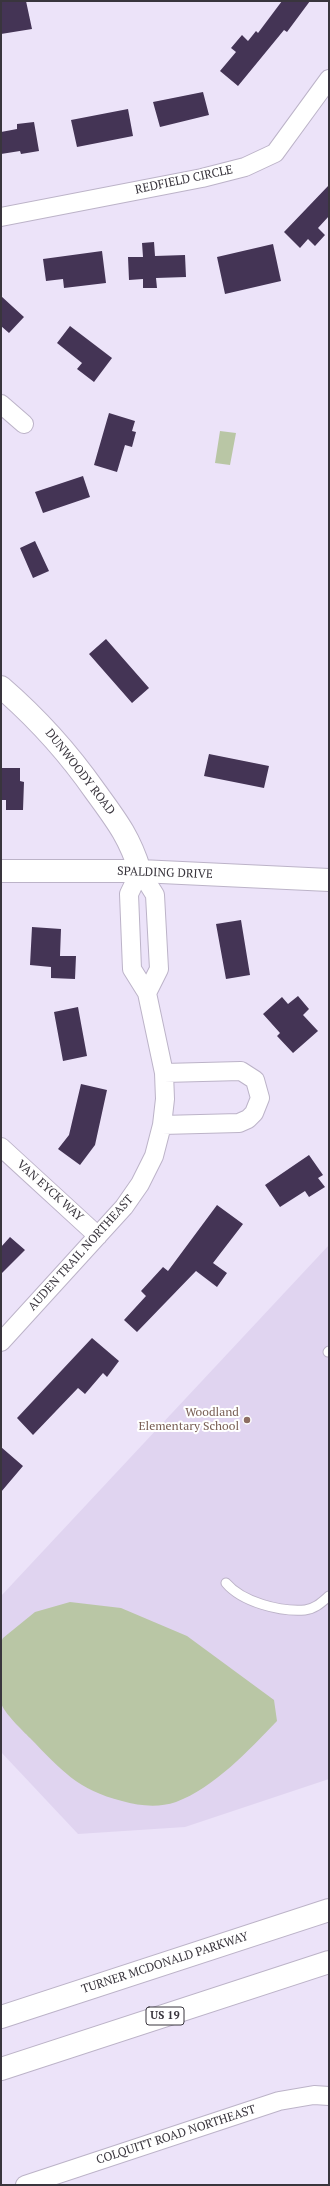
<!DOCTYPE html>
<html>
<head>
<meta charset="utf-8">
<style>
	body { margin:0 }
	#map { position:relative; width:330px; height:2186px; overflow:hidden; background:#ece3f9; font-family:"PT Serif",serif }
	canvas { display:block }
	.frame { position:absolute; inset:0; border:2px solid #39353d; pointer-events:none }
</style>
</head>
<body>
<div id="map">
<canvas width="330" height="2186"></canvas>
<div class="frame"></div>
</div>
<script>
const g = document.querySelector('canvas').getContext('2d');
g.lineJoin = 'round';
function fillPath(path, color) { g.fillStyle = color; g.fill(path, 'evenodd'); }
function trace(path, color, width, dash) { g.strokeStyle = color; g.lineWidth = width; g.lineCap = dash ? 'butt' : 'round'; g.setLineDash(dash || []); g.stroke(path); }
function write(font, color, halo, rows, align = 'center') {
  g.font = font + ' "PT Serif",serif'; g.lineWidth = 4; g.setLineDash([]); g.textBaseline = 'middle'; g.strokeStyle = halo; g.fillStyle = color; for (const [text, x, y, turn = 0] of rows) {
    g.save(); g.translate(x, y); g.rotate((+turn || 0) * Math.PI / 180); g.textAlign = isNaN(turn) ? turn : align; if (halo) g.strokeText(text, 0, 0); g.fillText(text, 0, 0); g.restore();
  }
}
const built = new Path2D(`
	M329 1245V1779L185 1827 78 1834 1 1752V1596Z`);
const green = new Path2D(`
	M220 431 236 433 230 465 215 463Z
	M70 1602 121 1608 187 1636 274 1700 277 1721C249 1750 214 1788 176 1802 158 1808 140 1806 122 1801 78 1790 61 1770 30 1738 22 1730 4 1713 1 1703 0 1691 1 1656 1 1642L3 1638 35 1612Z`);
const building = new Path2D(`
	M1 1H26L32 29 1 34Z
	M282 1H310L287 32 284 30 238 86 220 71 236 52 231 48 242 35 248 41 256 31 258 33Z
	M203 92 209 115 160 127 153 102Z
	M128 109 133 136 77 147 71 120Z
	M34 122 39 151 21 154 20 151 1 154V132L17 129V124Z
	M329 185V216L318 228 325 235 315 246 308 239 300 248 284 232Z
	M154 242 155 256 185 255 186 277 156 278 157 288H143V279L129 280 128 257H143L142 243Z
	M273 244 281 281 225 294 217 257Z
	M102 251 106 283 64 288 63 279 46 281 43 259Z
	M1 296 24 317 9 333 1 326Z
	M70 326 112 358 94 382 77 369 82 363 57 343Z
	M109 413 135 421 132 431 136 432 132 447 125 445 117 472 94 465Z
	M83 476 90 497 43 513 35 492Z
	M35 541 49 571 33 578 20 548Z
	M106 639 149 688 132 703 89 654Z
	M209 754 269 766 264 788 204 776Z
	M1 768H20V781L24 782 23 810H6V800H1Z
	M241 920 250 975 226 979 216 924Z
	M32 927 61 929 60 956H76L75 979 51 978V967L30 965Z
	M298 996 309 1009 303 1015 318 1031 293 1053 277 1036 280 1033 263 1014 282 997 288 1004Z
	M78 1007 87 1056 63 1061 54 1012Z
	M81 1084 107 1090 95 1145 80 1165 58 1149 69 1135Z
	M309 1155 323 1175 318 1178 325 1187 309 1197 305 1191 280 1207 265 1185Z
	M217 1205 243 1224 213 1263 227 1273 217 1287 196 1271 137 1332 124 1320 146 1296 141 1291 163 1267 168 1271Z
	M10 1237 25 1250 1 1274V1247Z
	M92 1338 119 1361 107 1377 103 1373 85 1394 78 1388 33 1435 17 1418Z
	M1 1447 23 1466 1 1492Z`);
const lane = new Path2D(`
	M328 1352 329 1351
	M226 1583C242 1602 280 1612 305 1610 315 1609 322 1602 329 1596`);
const street = new Path2D(`
	M1 217 202 178 245 167 275 153 329 79
	M1 404 24 424
	M140 871 155 895 159 969 147 993
	M162 1125 239 1123 248 1119 254 1113 260 1098 255 1080 241 1071 164 1073
	M1 1147 98 1236
	M1 1342 124 1207 140 1184 154 1156 162 1125 165 1099 164 1073 147 993 132 969 129 894 140 871
	M25 2185 279 2101 314 2095 329 2096`);
const secondary = new Path2D(`
	M1 687C38 719 67 751 95 791 116 820 129 836 140 871
	M1 871H140L329 880`);
const highway = new Path2D(`
	M1 2017 329 1910
	M1 2069 329 1962`);
const markers = [
	[247,1420,4,"#8d6e63"]
];
const shields = [
	[165,2016,38]
];
const shieldNames = [
	["US 19",165,2016]
];
const streetNames = [
	["REDFIELD CIRCLE",184,180,-12],
	["DUNWOODY ROAD",80,772,52],
	["SPALDING DRIVE",165,873,2],
	["VAN EYCK WAY",50,1191,42],
	["AUDEN TRAIL NORTHEAST",81,1253,-48],
	["TURNER MCDONALD PARKWAY",165,1963,-18],
	["COLQUITT ROAD NORTHEAST",176,2135,-18]
];
const educationNames = [
	["Woodland",239,1413],
	["Elementary School",239,1427]
];
fillPath(built, '#e0d4f0');
fillPath(green, '#b9c6a5');
fillPath(building, '#443455');
trace(lane, '#bcb3c8', 11);
trace(street, '#bcb3c8', 20);
trace(secondary, '#bcb3c8', 24);
trace(highway, '#bcb3c8', 24);
trace(lane, '#fff', 9);
trace(street, '#fff', 18);
trace(secondary, '#fff', 22);
trace(highway, '#fff', 22);
for (const [x, y, r, color] of markers) { const dot = new Path2D(); dot.arc(x, y, r, 0, 2 * Math.PI); g.fillStyle = color; g.fill(dot); trace(dot, '#fff', 1.5); }
for (const [x, y, w] of shields) { const box = new Path2D(); box.roundRect(x - w / 2, y - 9, w, 18, 3); g.fillStyle = '#fff'; g.fill(box); trace(box, '#39353d', 1); }
write('bold 11px', '#39353d', null, shieldNames);
write('12px', '#39353d', '#fff', streetNames);
write('12px', '#785e54', '#fff', educationNames, 'right');
</script>
</body>
</html>
